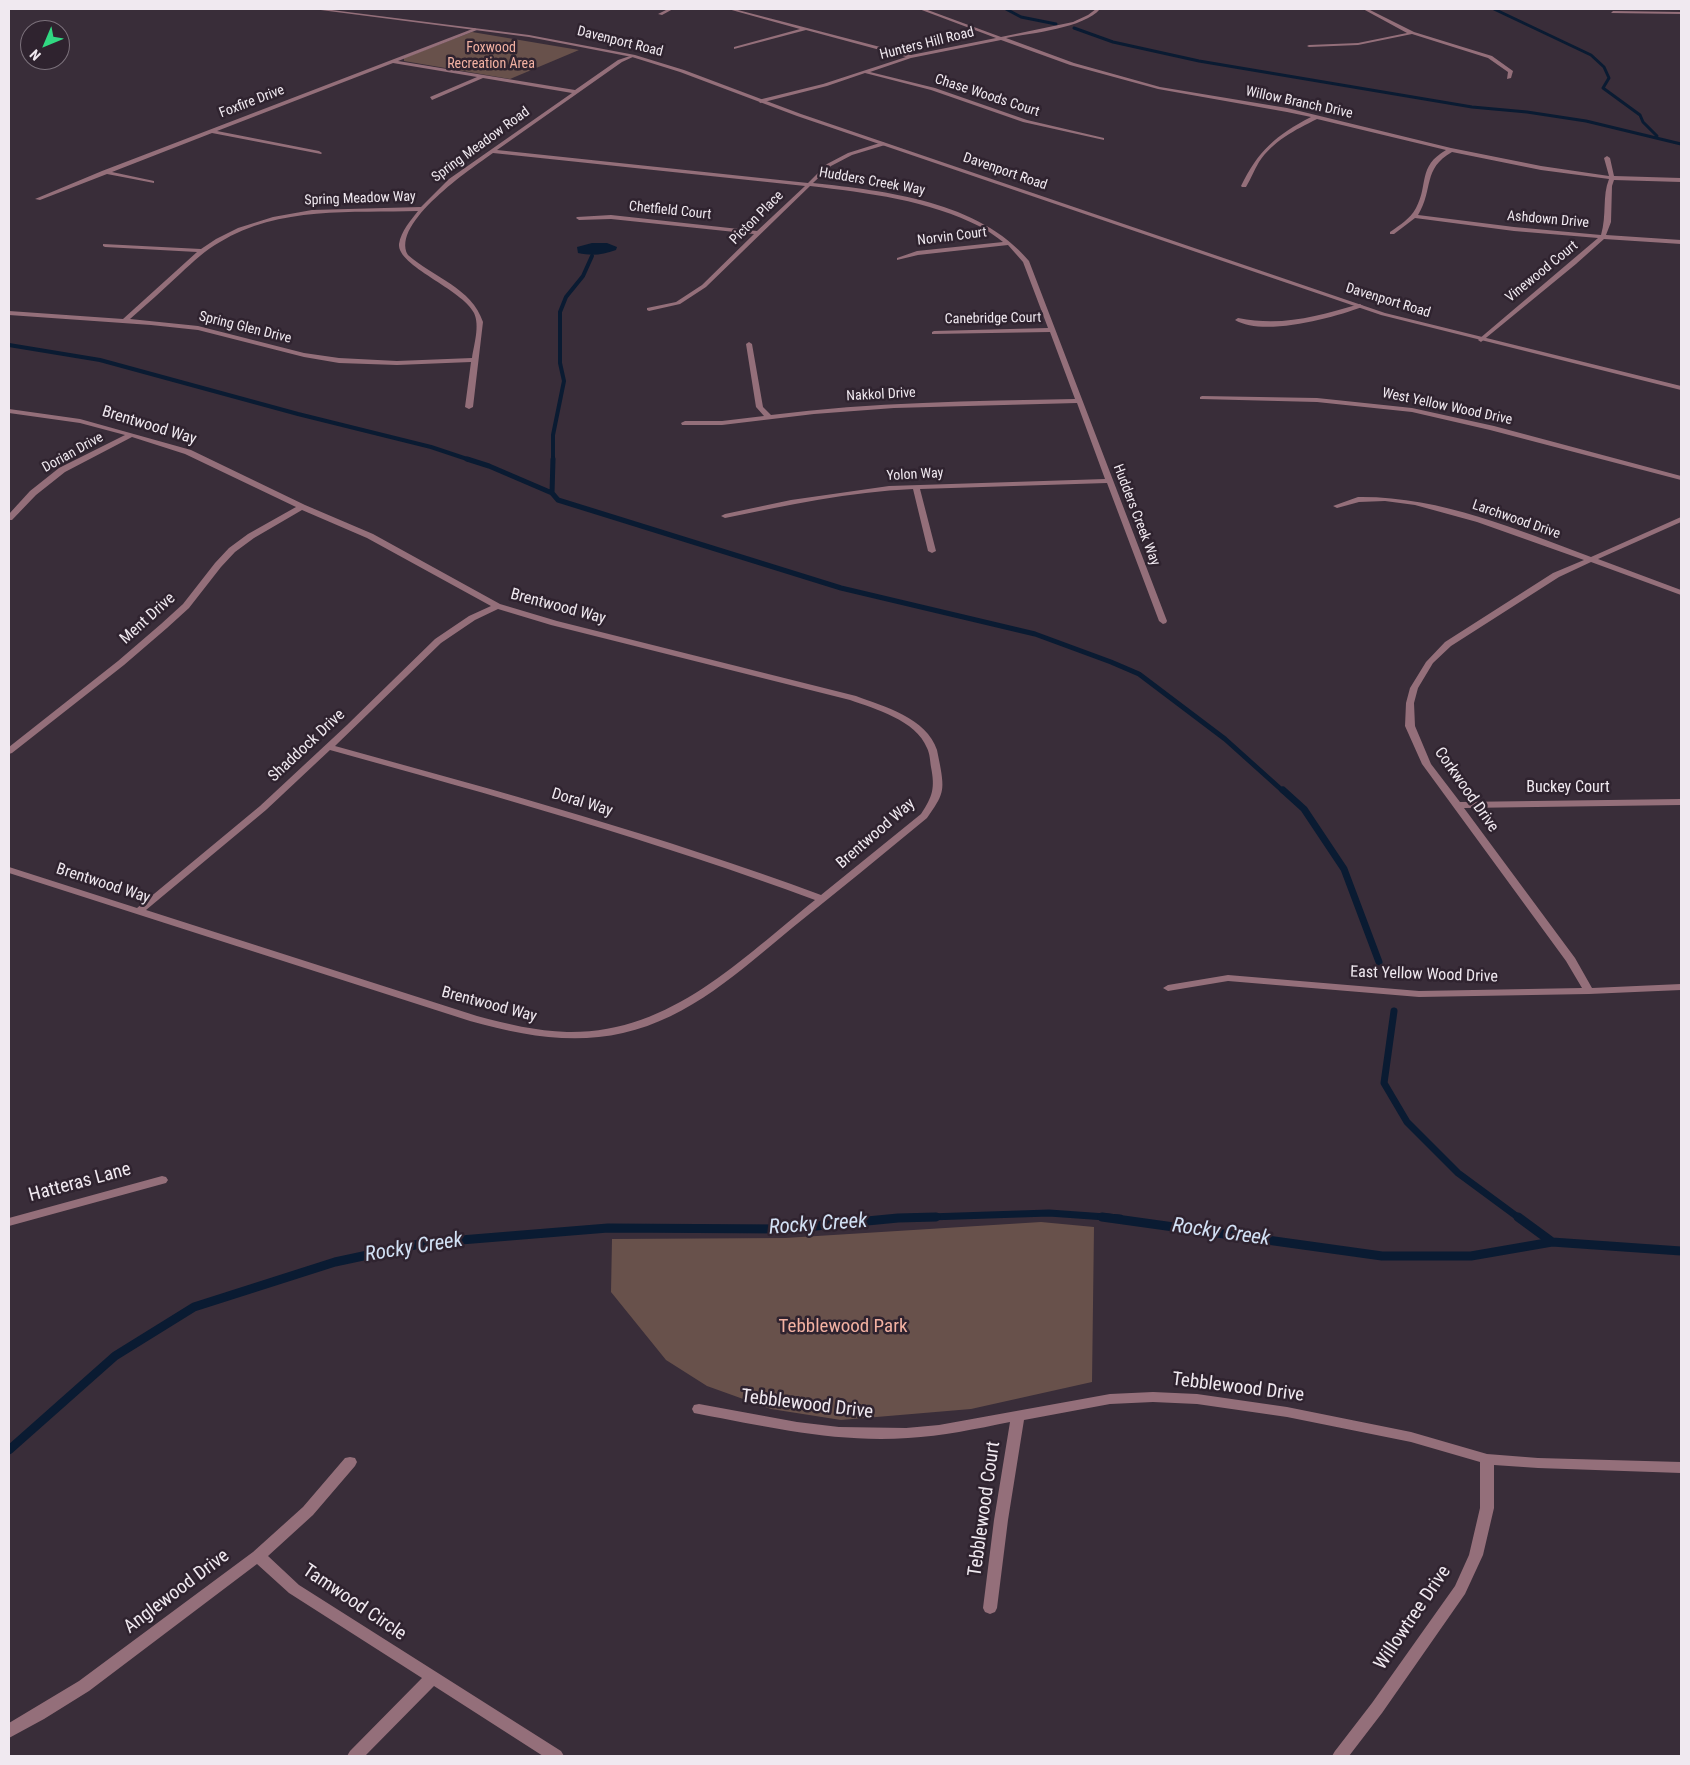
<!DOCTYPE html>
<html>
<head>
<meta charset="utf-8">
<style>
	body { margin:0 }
	#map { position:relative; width:1690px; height:1765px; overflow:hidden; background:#392d39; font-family:"Roboto Condensed",sans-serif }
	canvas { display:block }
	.frame { position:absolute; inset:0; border:10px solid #f0e9f0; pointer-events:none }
	.north { position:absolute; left:20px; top:20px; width:50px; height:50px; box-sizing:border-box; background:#2f232f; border:1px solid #7c727c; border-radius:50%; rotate:225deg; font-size:14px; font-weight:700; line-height:20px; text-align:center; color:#f0e9f0 }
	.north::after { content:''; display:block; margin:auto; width:18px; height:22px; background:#31d882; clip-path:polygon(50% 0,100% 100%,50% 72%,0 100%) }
</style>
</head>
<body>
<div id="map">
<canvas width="1690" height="1765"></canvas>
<div class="frame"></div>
<div class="north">N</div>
</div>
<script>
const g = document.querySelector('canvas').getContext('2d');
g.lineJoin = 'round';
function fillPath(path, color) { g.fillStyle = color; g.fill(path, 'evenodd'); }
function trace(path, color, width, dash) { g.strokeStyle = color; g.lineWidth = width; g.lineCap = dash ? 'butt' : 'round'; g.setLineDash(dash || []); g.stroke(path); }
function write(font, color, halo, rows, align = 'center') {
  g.font = font + ' "Roboto Condensed",sans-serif'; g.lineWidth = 5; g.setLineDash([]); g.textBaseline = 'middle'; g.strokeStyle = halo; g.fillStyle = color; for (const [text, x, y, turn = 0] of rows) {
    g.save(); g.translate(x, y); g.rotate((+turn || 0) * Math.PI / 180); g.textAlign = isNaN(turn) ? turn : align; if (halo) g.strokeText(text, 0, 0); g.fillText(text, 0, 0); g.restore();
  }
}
const green = new Path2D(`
	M472 32 579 50 510 79 404 61V58Z
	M1041 1222 1094 1227 1092 1382 971 1409 841 1420 771 1409 707 1386 666 1360 611 1292 612 1239 785 1238Z`);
const water = new Path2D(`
	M592 243H607L617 247 616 250C602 255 592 256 578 253L577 247Z`);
const streamFar4 = new Path2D(`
	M1006 9 1021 17 1056 24
	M1494 9 1591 55 1604 67 1609 78 1603 88 1640 115 1643 122 1657 136
	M1074 28 1113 42 1199 61 1472 107 1527 112 1586 121 1681 144`);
const streamFar3 = new Path2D(`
	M9 345 100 360 298 414 431 447 470 460
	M553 460V435L564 381 560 363V312L566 297 583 276 592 256`);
const streamFar2 = new Path2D(`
	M467 459 489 466 552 493 558 500 841 588 1035 634 1111 662 1139 674 1225 739 1284 792
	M552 493 553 459`);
const streamFar1 = new Path2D(`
	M1283 790 1304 809 1344 869 1379 962
	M1394 1011 1384 1083 1407 1122 1458 1173 1519 1218
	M899 1218 1049 1213 1120 1218`);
const stream = new Path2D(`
	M1102 1217 1382 1256H1471L1552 1242 1681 1251
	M1518 1217 1552 1242
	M9 1450 115 1356 194 1307 335 1262 424 1243 608 1228 785 1229 898 1218 936 1217`);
const minor = new Path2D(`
	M668 9H673L662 15 658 14Z
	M728 9H734L911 55 996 38 919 9H925L1001 37 1073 22 1088 15 1096 9H1100C1084 28 1032 33 1006 38L1074 63 1160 87 1287 108 1451 148 1541 166 1609 176 1604 158 1607 156 1610 158 1614 176 1681 178V182L1614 180 1612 186 1611 222 1606 235 1681 240V244L1604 239 1576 264 1481 342 1478 340 1479 339 1598 238 1514 231 1415 218 1394 234H1390V232C1400 225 1410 219 1416 208 1429 184 1417 167 1446 150L1317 119C1295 130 1273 141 1259 162 1254 170 1251 179 1246 187H1242L1241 186C1258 151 1276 135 1311 117L1287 112 1158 89 1070 65 1001 40 911 58 870 72 935 88 1027 120 1104 138V140L1023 122 931 90 865 73 827 86 760 103 758 100 823 84 906 57 806 30 734 49V47L800 29ZM1452 152 1541 170 1609 179C1602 196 1607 215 1601 235L1514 227 1418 215C1434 189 1422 169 1452 152Z
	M1363 9H1368L1414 32 1492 56 1513 71 1511 78 1507 79 1508 72 1488 58 1412 34 1358 45 1309 47 1307 46 1309 45 1358 43 1407 33Z
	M1613 11 1681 12V14L1611 13Z
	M475 28 477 30 398 61 575 90 618 60 633 55 635 56 622 62 497 150 808 183 827 164 848 153 883 142 886 144 885 145 852 155 831 166 813 183C886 191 979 201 1029 261L1167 621 1166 623 1163 624 1159 621 1107 483 920 489 936 551 932 553 928 551 913 489C850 492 787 505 725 518L721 516 725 514 791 500 889 486 1105 479 1077 403 894 408 814 414 722 425H682L681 423 685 421H722L764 416 756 407 746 344 749 342 752 344 763 407 771 415C872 402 973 401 1075 399L1050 332 932 334V332L934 331 1048 328 1023 262 1008 245 918 255 897 260V258L917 251 1003 242C996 237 989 231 981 227 928 200 868 193 810 186L706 287 680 304 649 311 647 310V308L676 302 702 285 754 234 611 219 579 220 576 218 577 217 611 215 757 231 805 186 493 153C472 168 390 223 408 255 433 277 472 288 483 322L473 407 469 409 465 407 471 362 397 365 339 363 304 357 198 330 151 325 9 315V311L123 319 197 252 105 247 103 246V244L201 249 216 239 238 228 273 217 312 210 421 207 449 179 572 93 483 78 432 100 430 97 477 77 393 63 217 131 319 151 322 153 321 154 212 133 112 172 154 181V183L107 174 40 200 35 199 102 171ZM418 211C411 220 401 231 399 244 397 266 462 289 474 313 480 326 474 344 472 358L397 361 339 358 304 353 198 326 130 319C147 304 164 289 181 273 193 262 205 250 220 242 278 206 353 213 418 211Z
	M1360 304 1363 306 1362 307C1333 318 1263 337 1235 320L1238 318C1283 327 1317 316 1360 304Z
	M1202 396 1317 398 1412 408 1494 426 1681 476V480L1490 430 1412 412 1317 402 1200 399V397Z
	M9 409 80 419 191 450 305 505 373 534 500 604 557 621 856 696C883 706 927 718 937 750 938 755 939 760 940 765 945 792 943 795 927 818 882 855 837 892 792 928 741 970 690 1018 623 1033 571 1045 521 1035 470 1021L9 873V867L137 908 260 806 347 725 435 639 469 616 491 606 367 538 302 510 254 538 235 552 221 567 189 608 167 628 124 665 12 753 9 754V747L118 661 161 624 183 604 215 563 229 548 248 534 296 507 185 454 132 437 65 472 36 495 12 520H9V514L30 491 59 468 125 435 80 423 9 413ZM498 609 551 625 850 700C875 709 916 720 927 748 930 754 930 761 931 767 935 788 933 796 921 814L821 895C662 836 499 791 335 746L441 643 475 620ZM330 750C493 795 656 841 815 900 740 960 670 1034 567 1032 536 1031 507 1024 477 1016L146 910 266 810Z
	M1358 497C1439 496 1516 529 1591 557L1681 517V522L1598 559 1681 590V595L1591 562 1559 577 1451 646 1433 663 1418 688 1414 703 1415 726 1431 764 1460 802 1681 799V805L1464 808 1575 958 1592 988 1681 984V990L1589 994 1419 997 1228 981 1168 991 1163 988 1168 985 1228 975 1419 991 1582 988 1566 961 1422 764 1405 726 1406 703 1410 688 1426 662 1445 642 1553 573 1584 560 1477 522 1415 505 1385 501 1359 502 1337 508 1333 506Z
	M162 1176 166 1177 168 1180 166 1183 9 1226V1218Z
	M1153 1392 1197 1394 1287 1407 1411 1432 1487 1454 1538 1458 1681 1462V1473L1538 1468 1494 1465V1508L1483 1555 1465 1594 1382 1713 1349 1756H1332L1335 1751 1372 1703 1455 1586 1469 1555 1480 1508V1462L1411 1442 1287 1417 1197 1404 1153 1402 1110 1404 1024 1420 1008 1520 997 1608 995 1612 990 1614 985 1612 983 1608 994 1520 1010 1422C976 1429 942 1436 908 1438 837 1443 768 1427 699 1414L694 1413 692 1409 694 1405 699 1404 797 1422 839 1427 906 1428 939 1425 1110 1394Z
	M350 1457 355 1458 357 1462 355 1466 313 1515 268 1556 299 1585 561 1751 564 1756H543L434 1686 365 1756H347L350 1751 422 1678 289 1593 257 1564 89 1691 44 1719 9 1738V1723L79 1681 253 1552 303 1507 345 1458Z`);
const tertiary = new Path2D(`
	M313 9H324L529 35 635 55 684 70 801 114 1385 313 1681 386V390L1381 315 797 116 680 72 632 57 529 37Z`);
const farStreetnames = [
	["Davenport Road",620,42,14],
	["Hunters Hill Road",927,44,-14],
	["Chase Woods Court",987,96,18],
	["Foxfire Drive",252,102,-21],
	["Willow Branch Drive",1299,103,12],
	["Spring Meadow Road",481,145,-36],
	["Davenport Road",1005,172,19],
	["Hudders Creek Way",872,182,10],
	["Spring Meadow Way",360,199,-2],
	["Chetfield Court",670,211,6],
	["Picton Place",757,218,-45],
	["Ashdown Drive",1548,220,5],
	["Norvin Court",952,237,-7],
	["Vinewood Court",1542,272,-39],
	["Davenport Road",1388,301,17],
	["Canebridge Court",993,319,-1],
	["Spring Glen Drive",245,328,14],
	["Nakkol Drive",881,395,-3],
	["West Yellow Wood Drive",1447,407,12],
	["Dorian Drive",73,453,-29],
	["Yolon Way",915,475,-3],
	["Hudders Creek Way",1136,515,69],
	["Larchwood Drive",1516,520,19]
];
const farParknames = [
	["Foxwood",491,48],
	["Recreation Area",491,64]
];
const streetNames = [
	["Brentwood Way",149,426,17],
	["Brentwood Way",558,607,15],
	["Ment Drive",148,619,-42],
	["Shaddock Drive",307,746,-43],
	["Buckey Court",1568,788],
	["Corkwood Drive",1466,790,55],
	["Doral Way",582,803,17],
	["Brentwood Way",876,834,-41],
	["Brentwood Way",103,884,18],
	["East Yellow Wood Drive",1424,975,2],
	["Brentwood Way",489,1005,15]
];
const nearStreetnames = [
	["Hatteras Lane",80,1183,-15],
	["Tebblewood Drive",1238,1388,7],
	["Tebblewood Drive",807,1405,7],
	["Tebblewood Court",985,1509,-82],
	["Anglewood Drive",177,1592,-37],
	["Tamwood Circle",354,1603,34],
	["Willowtree Drive",1413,1618,-56]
];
const nearParknames = [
	["Tebblewood Park",843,1327]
];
const nearWaternames = [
	["Rocky Creek",818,1225,-4],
	["Rocky Creek",1221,1233,8],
	["Rocky Creek",414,1248,-9]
];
fillPath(green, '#68514b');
fillPath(water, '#0a1b32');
trace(streamFar4, '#0a1b32', 3);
trace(streamFar3, '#0a1b32', 4);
trace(streamFar2, '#0a1b32', 5);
trace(streamFar1, '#0a1b32', 7);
trace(stream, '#0a1b32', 9);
fillPath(minor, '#946f7a');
fillPath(tertiary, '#946f7a');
write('14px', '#f0e9f0', '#2f232f', farStreetnames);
write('14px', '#f3b1a2', '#2f232f', farParknames);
write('16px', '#f0e9f0', '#2f232f', streetNames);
write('19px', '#f0e9f0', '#2f232f', nearStreetnames);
write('19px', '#f3b1a2', '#2f232f', nearParknames);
write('italic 21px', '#d2e1f5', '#2f232f', nearWaternames);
</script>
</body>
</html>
